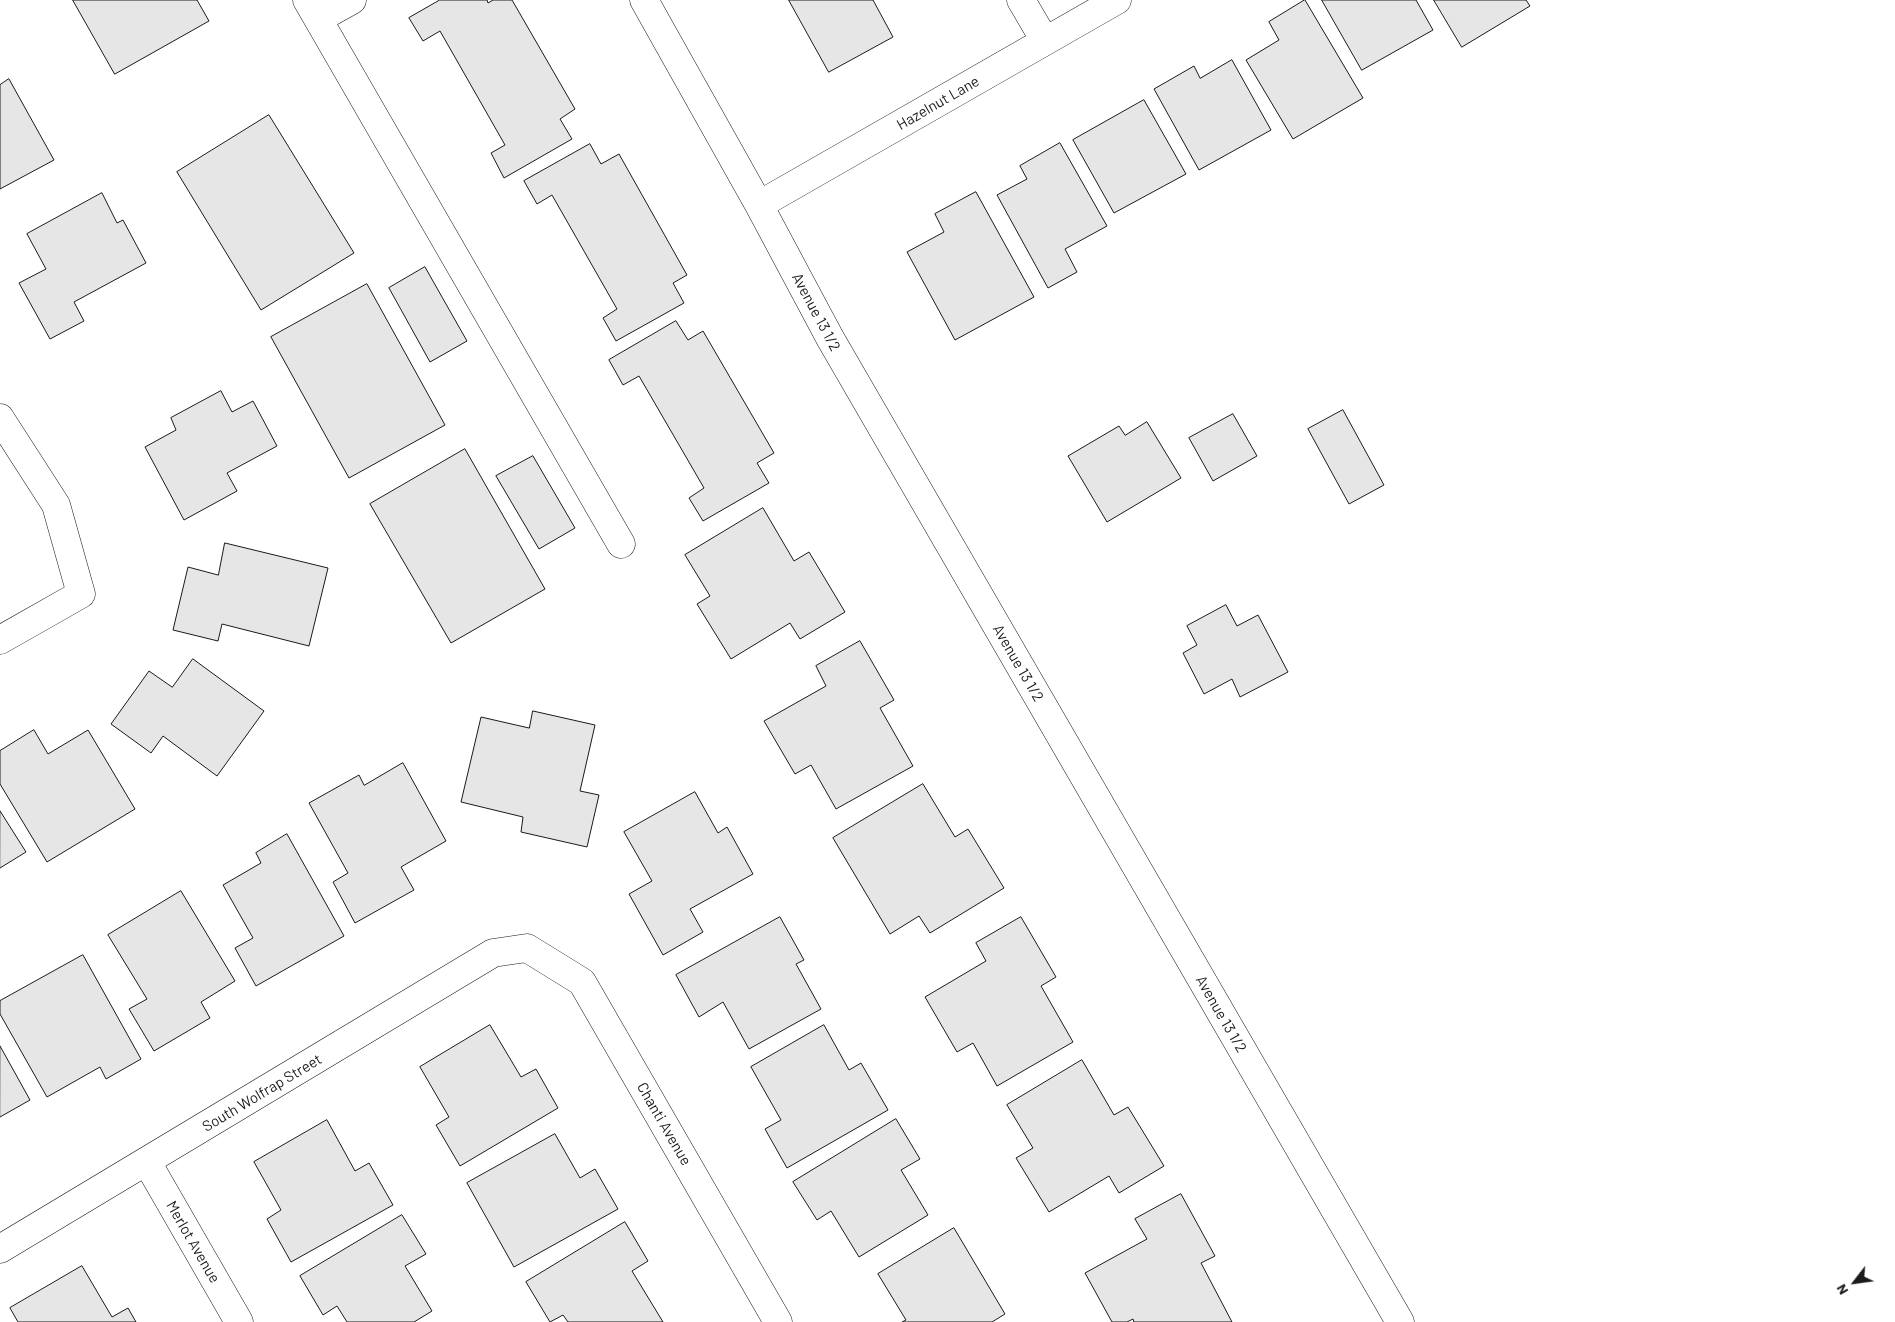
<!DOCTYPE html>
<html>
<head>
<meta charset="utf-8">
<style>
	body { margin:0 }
	#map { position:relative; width:1895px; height:1322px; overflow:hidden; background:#fff; font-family:Barlow,sans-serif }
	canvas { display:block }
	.north { position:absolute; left:1830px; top:1257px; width:50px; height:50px; -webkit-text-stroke:4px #fff; paint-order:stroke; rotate:240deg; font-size:14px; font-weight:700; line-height:20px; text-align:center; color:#1a1a1a }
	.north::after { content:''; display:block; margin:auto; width:18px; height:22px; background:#1a1a1a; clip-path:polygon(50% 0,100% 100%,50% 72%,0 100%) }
</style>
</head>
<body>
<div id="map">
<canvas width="1895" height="1322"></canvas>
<div class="north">N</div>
</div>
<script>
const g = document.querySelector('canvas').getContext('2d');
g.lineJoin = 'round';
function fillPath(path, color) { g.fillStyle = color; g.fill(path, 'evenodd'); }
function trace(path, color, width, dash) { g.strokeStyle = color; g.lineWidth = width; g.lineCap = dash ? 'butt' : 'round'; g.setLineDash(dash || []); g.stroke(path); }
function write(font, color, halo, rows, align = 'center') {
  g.font = font + ' Barlow,sans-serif'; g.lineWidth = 4; g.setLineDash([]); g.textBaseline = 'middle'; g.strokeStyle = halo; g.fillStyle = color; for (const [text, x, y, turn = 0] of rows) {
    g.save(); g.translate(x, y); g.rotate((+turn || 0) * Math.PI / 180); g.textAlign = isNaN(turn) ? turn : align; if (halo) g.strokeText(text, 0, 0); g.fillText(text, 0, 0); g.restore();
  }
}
const building = new Path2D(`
	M73 0H197L209 21 115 74Z
	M440 0H487L488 3 493 0H512L575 109 560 119 572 139 504 178 491 153 505 145 440 31 423 41 409 18Z
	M789 0H873L893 37 829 72Z
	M1305 0 1363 98 1293 139 1246 60 1279 40 1269 22Z
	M1322 0H1416L1433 30 1362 70Z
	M1434 0H1526L1530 6 1462 47Z
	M1232 60 1271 130 1199 170 1154 89 1194 66 1200 78Z
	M9 79 54 160 0 189V85Z
	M1144 100 1186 174 1114 213 1073 140Z
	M269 115 354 253 261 310 177 172Z
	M1060 143 1107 226 1065 249 1077 272 1048 288 997 195 1027 179 1020 166Z
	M590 144 601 164 619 154 687 275 673 283 684 303 616 341 603 318 617 309 552 195 537 204 524 181Z
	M976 192 1034 297 955 340 907 252 944 232 935 214Z
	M102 193 117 223 123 220 146 263 74 302 84 321 50 339 19 283 46 269 27 234Z
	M425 267 467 341 430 362 389 288Z
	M367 284 445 425 349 478 271 337Z
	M676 321 688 340 703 331 774 453 757 463 769 483 703 521 689 498 704 488 639 376 623 385 609 360Z
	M221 391 232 412 253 401 277 446 227 473 237 491 184 520 145 447 176 430 171 418Z
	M1343 410 1384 485 1349 504 1308 429Z
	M1233 414 1257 456 1213 481 1189 438Z
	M1147 422 1181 478 1107 522 1068 456 1119 426 1125 435Z
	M465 449 545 589 451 643 370 504Z
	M533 456 575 528 539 549 496 476Z
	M763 508 794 561 809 552 845 612 800 639 790 623 731 659 697 604 710 596 685 555Z
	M225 543 328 568 309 646 222 624 218 641 173 630 188 567 218 575Z
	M1226 605 1237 626 1258 615 1288 672 1240 697 1232 679 1204 694 1183 653 1197 645 1187 626Z
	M860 641 894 700 880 708 913 766 836 809 811 765 795 774 764 721 826 686 816 666Z
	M193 659 264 711 217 776 163 736 151 753 111 724 149 671 172 687Z
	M533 711 595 725 580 791 599 795 587 847 521 832 523 817 461 802 481 717 529 728Z
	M34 730 48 754 88 730 135 809 47 862 0 784V751Z
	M403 763 446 841 401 867 414 890 355 923 333 882 348 873 309 803 359 775 364 785Z
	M923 784 955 837 968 829 1004 888 930 933 919 916 890 934 833 838Z
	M695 792 718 833 727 827 753 874 690 909 703 932 663 955 629 894 652 881 624 832Z
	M0 811 26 852 0 868Z
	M287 834 344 936 256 986 235 948 253 938 223 885 261 863 256 853Z
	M181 891 235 981 201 1002 210 1018 154 1051 129 1009 147 999 108 935Z
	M780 917 804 960 796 964 821 1009 749 1049 723 1002 699 1017 676 975Z
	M1021 917 1056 977 1041 986 1073 1042 997 1086 973 1043 957 1052 925 997 986 961 976 943Z
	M83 955 141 1059 106 1079 100 1067 47 1097 0 1014V1001Z
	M490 1025 521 1077 536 1069 558 1108 460 1166 436 1125 449 1117 420 1067Z
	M824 1025 849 1070 861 1063 888 1110 787 1168 765 1129 781 1120 751 1067Z
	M0 1046 30 1100 0 1117Z
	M1082 1060 1114 1115 1128 1107 1164 1166 1119 1193 1109 1176 1049 1212 1016 1158 1033 1148 1007 1105Z
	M896 1119 920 1159 901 1170 928 1215 859 1257 831 1211 817 1220 793 1182Z
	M327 1120 355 1171 369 1163 393 1205 291 1262 267 1219 281 1210 254 1162Z
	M555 1134 580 1178 595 1169 618 1209 514 1267 467 1183Z
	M1181 1194 1215 1256 1201 1263 1232 1322H1134L1133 1319 1127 1322H1112L1085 1273 1147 1239 1135 1219Z
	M402 1215 426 1254 405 1266 432 1311 414 1322H347L337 1306 323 1315 300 1276Z
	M625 1222 648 1261 632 1271 663 1322H568L563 1315 550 1322 526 1282Z
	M954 1228 1005 1314 992 1322H902L906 1320 878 1274Z
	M82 1266 112 1317 128 1308 136 1322H18L10 1308Z`);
const minor = new Path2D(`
	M307 0 621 544
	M644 0 759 205 830 338 1400 1322
	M1021 0 1045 41
	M318 19 352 0
	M759 205 1117 0
	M0 418 56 505 81 594 0 640
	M147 1162 239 1322
	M0 1249 493 953 527 948 582 982 778 1322`);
const streetNames = [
	["Hazelnut Lane",938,103,-30],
	["Avenue 13 1/2",816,312,62],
	["Avenue 13 1/2",1018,663,60],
	["Avenue 13 1/2",1221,1014,60],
	["South Wolfrap Street",262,1093,-31],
	["Chanti Avenue",664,1124,60],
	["Merlot Avenue",193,1242,60]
];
fillPath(building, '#e6e6e6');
trace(building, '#1a1a1a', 1);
trace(minor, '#1a1a1a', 29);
trace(minor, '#fff', 28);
write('15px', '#1a1a1a', '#fff', streetNames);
</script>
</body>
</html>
